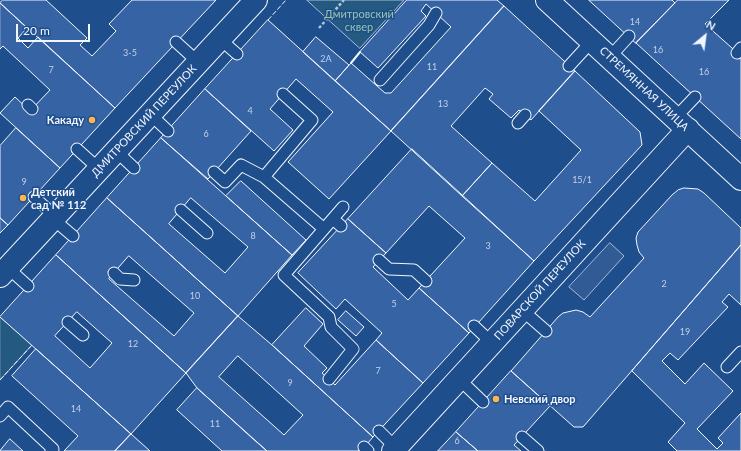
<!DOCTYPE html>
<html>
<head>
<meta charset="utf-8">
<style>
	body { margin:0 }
	#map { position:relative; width:741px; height:451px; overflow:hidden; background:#1f4e8c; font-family:Lato,sans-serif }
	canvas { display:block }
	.north { position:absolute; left:685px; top:16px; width:40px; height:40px; -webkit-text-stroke:3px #1f4e8c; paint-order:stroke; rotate:29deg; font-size:11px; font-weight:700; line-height:16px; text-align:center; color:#f2f6ff }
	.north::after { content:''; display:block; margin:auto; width:14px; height:18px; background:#f2f6ff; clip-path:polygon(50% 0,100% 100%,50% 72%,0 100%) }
	.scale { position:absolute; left:16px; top:24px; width:74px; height:18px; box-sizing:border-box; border:2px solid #f2f6ff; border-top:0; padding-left:5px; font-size:12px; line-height:14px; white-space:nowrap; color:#f2f6ff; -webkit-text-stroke:3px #1f4e8c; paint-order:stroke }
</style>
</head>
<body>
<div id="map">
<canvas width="741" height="451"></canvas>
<div class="north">N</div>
<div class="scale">20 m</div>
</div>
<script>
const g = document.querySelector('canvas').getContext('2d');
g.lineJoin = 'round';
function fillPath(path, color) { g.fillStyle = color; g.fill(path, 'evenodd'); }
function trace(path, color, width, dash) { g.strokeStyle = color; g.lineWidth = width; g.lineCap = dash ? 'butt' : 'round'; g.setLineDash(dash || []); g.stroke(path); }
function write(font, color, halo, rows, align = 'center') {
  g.font = font + ' Lato,sans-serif'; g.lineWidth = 3; g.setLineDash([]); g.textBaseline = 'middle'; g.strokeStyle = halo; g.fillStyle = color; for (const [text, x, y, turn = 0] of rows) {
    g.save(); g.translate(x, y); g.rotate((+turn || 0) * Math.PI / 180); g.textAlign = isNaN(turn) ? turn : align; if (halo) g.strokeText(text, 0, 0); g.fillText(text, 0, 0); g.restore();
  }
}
const green = new Path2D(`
	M307 0H404L360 48Z
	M0 317 32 345 0 380Z`);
const parking = new Path2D(`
	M610 243 624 256 584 300 569 287Z`);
const building = new Path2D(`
	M3 0H46L87 38 80 45 92 56 116 31 109 24 132 0H216L115 108 0 3Z
	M407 0H497L504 6 391 131 335 81 351 63 385 93H391L451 27 426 4 421 11 426 16 378 68 360 52Z
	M589 0H672L675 3 636 43Z
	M678 0H729L705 24 741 56V139L636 43Z
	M0 3 27 28 18 38 28 48 38 37 115 108 60 168 0 113 15 97 30 111 50 90 3 46 0 49Z
	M504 6 575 71 531 120 519 110 511 118 489 99 493 94 485 88 451 126 492 163 462 196 391 131Z
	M268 20 391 131 329 199 288 162 333 112 296 79 270 109 293 130 274 151 205 89Z
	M316 37 349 65 335 81 303 52Z
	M575 71 640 132 642 145 534 261 462 196 492 163 535 201 581 150 539 111Z
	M205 89 251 131 208 179 161 138Z
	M16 128 60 168 8 225 0 218V146Z
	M161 138 292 255 238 316 107 198ZM191 198 248 247 225 273 169 224Z
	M412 149 534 261 469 333 419 288 465 238 429 206 386 253 348 219Z
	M241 181 306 240 292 255 226 196Z
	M684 188 698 189 704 193 741 228V245L583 427H574L511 371 558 317 563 313 576 310 583 312 590 317 644 258 639 252 637 245 636 238 638 232 672 195 678 190Z
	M107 198 238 316 186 373 56 255ZM129 256 194 313 174 336 109 279Z
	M0 218 8 225 0 233Z
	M348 219 386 253 373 267 408 300 419 288 469 333 423 383 376 340 382 333 345 299 336 309 298 273Z
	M741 245V305L729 294 722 302 728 307 678 360 670 353 662 361 685 384 704 363 733 391 697 429 717 449 723 443 718 438 741 413V451H677L668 442 685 423 632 371Z
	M56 255 186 373 131 434 0 317ZM77 312 112 343 90 368 55 336Z
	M306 308 323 324 304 346 327 368 322 373 335 385 376 340 423 383 373 437 272 345Z
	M346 311 364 327 356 336 338 320Z
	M238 316 272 345 373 437 361 451H267L197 388 186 373ZM238 356 303 415 284 435 219 377Z
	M36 349 131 434 115 451H64L78 436 12 376Z
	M511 371 550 406 514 445 521 451H478L456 432Z
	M197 388 252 438 267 451H222L177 410Z
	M456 432 478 451H438Z
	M131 434 150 451H115Z
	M10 439 23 451H0Z`);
const path = new Path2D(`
	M319 28 344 0`);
const lane = new Path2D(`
	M220 39 237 54
	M176 42 198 62
	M737 53 741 48
	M610 57 629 36
	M569 66 592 41
	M380 80 429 25 436 13
	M283 94 312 120 264 177 324 229
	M28 105 32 109
	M150 114 168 131
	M675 118 695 97
	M518 123 525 115
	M77 149 99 169
	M116 151 134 168
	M214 172 225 182 241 165 264 177
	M34 197 55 216
	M181 210 207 233
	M53 219 73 236
	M333 219 341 226
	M379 260 389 269 414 270 426 281
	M8 268 28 286
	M114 273 120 279 134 280
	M522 310 546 331
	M68 322 83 335
	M474 326 492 343
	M727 367 741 352
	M329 379 353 349 331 327 329 317 284 275 343 207
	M459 379 483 402
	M0 416 8 407 53 449 51 451
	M379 431 396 448
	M522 437 538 451
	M364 447 368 451`);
const street = new Path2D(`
	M547 0 741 179
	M0 276 256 0
	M393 451 688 129`);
const fence = new Path2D(`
	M268 20 286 0
	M0 380 32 345`);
const wall = new Path2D(`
	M351 63 360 52`);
const markers = [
	[92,120,4,"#ffb74d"],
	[23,198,4,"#ffb74d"],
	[496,399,4,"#ffb74d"]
];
const numberNames = [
	["14",635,22],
	["16",658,50],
	["3-5",130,53],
	["2А",326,59],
	["11",432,67],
	["7",51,70],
	["16",704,72],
	["13",443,104],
	["4",250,111],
	["6",206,134],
	["15/1",582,180],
	["9",24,182],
	["8",253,236],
	["3",488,246],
	["2",664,284],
	["10",195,296],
	["5",394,304],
	["19",685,332],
	["12",133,344],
	["7",378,371],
	["9",290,383],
	["14",76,409],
	["11",215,424],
	["6",457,441]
];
const parkNames = [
	["Дмитровский",359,14],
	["сквер",359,27]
];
const streetNames = [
	["СТРЕМЯННАЯ УЛИЦА",644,89,43],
	["ДМИТРОВСКИЙ ПЕРЕУЛОК",144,121,-47],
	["ПОВАРСКОЙ ПЕРЕУЛОК",540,290,-48]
];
const poiNames = [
	["Какаду",84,120,"right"],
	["Детский",31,192],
	["сад № 112",31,205],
	["Невский двор",504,399]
];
fillPath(green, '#245a82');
trace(green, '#a8bbd7', 1);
fillPath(parking, '#305b95');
trace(parking, '#a8bbd7', 1);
fillPath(building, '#3563a3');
trace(building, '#f2f6ff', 1);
trace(lane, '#f2f6ff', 13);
trace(street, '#f2f6ff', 24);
trace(path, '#b3c4dc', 2.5, [3, 2]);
trace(lane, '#1f4e8c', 11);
trace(street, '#1f4e8c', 22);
trace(fence, '#f2f6ff', 1, [5, 2]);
trace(wall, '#f2f6ff', 2);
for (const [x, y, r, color] of markers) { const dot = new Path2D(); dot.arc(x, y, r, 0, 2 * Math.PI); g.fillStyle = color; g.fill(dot); trace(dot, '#1f4e8c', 1.5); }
write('9px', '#c3d1e8', null, numberNames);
write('11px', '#97c8a6', '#1f4e8c', parkNames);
write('11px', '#f2f6ff', '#1f4e8c', streetNames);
write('bold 11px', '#f2f6ff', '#1f4e8c', poiNames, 'left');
</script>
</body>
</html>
